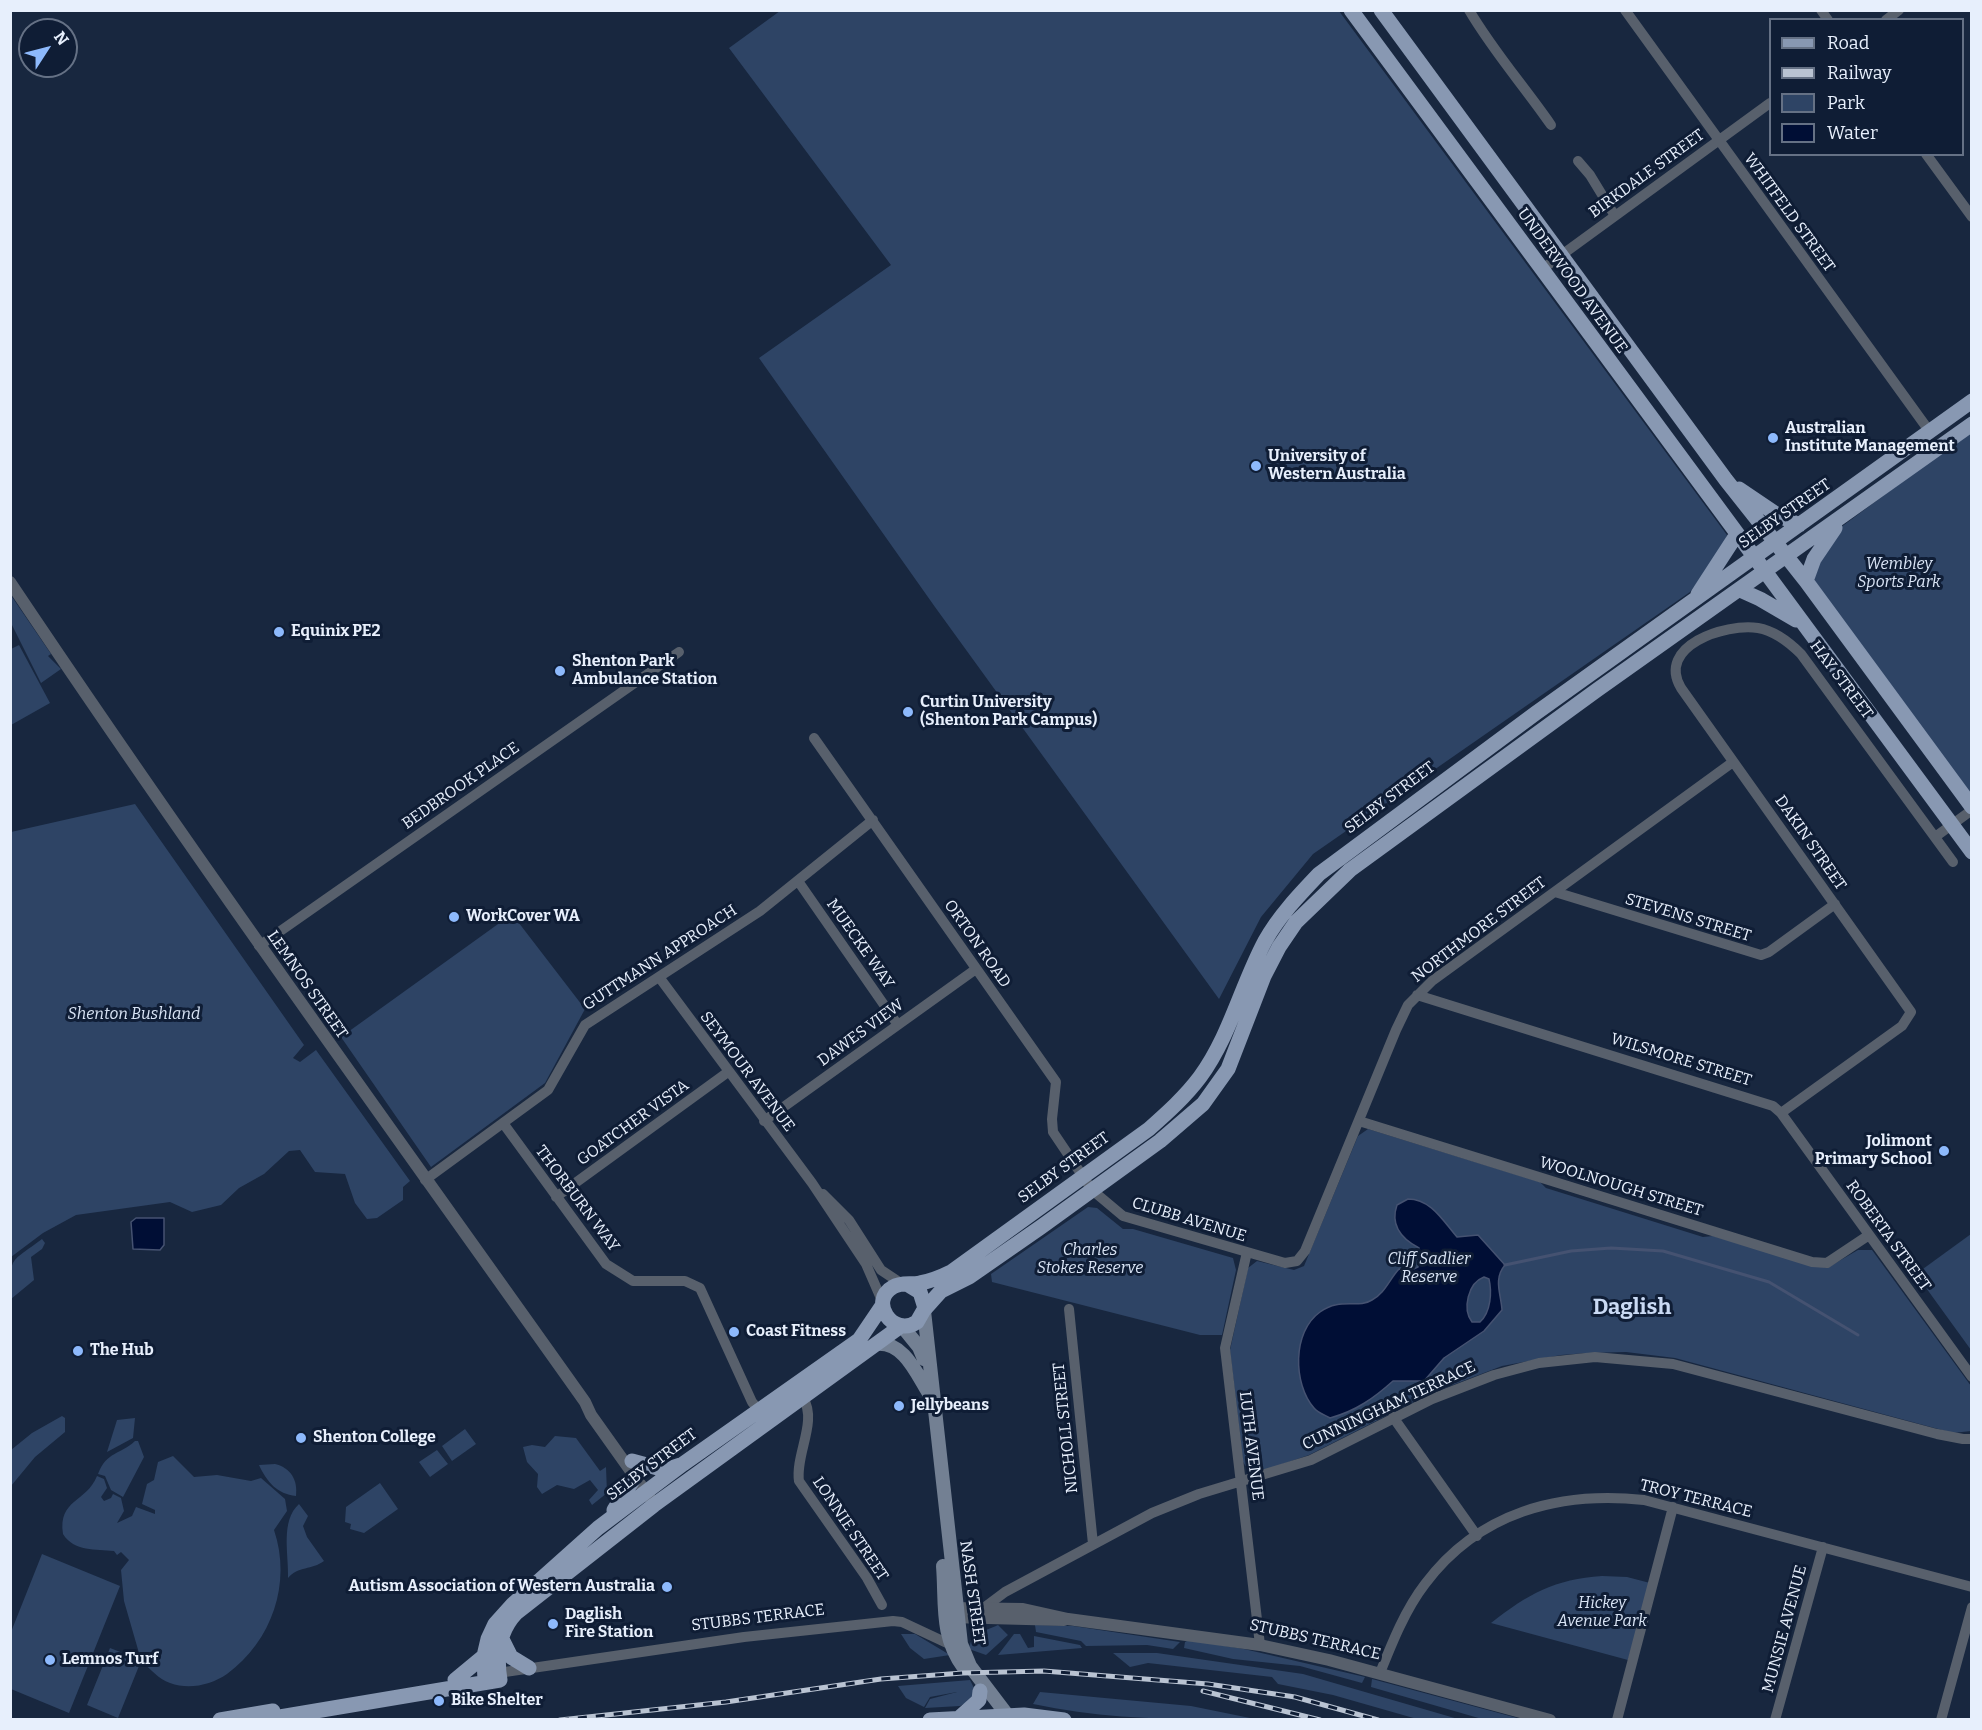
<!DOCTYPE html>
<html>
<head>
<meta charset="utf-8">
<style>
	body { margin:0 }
	#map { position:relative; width:1982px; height:1730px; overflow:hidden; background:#18273f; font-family:Bitter,serif }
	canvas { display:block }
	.frame { position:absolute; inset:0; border:12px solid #e7effc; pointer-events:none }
	.legend { position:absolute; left:1769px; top:18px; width:195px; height:138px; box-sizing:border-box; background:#0f1d35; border:2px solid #657185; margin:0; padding:8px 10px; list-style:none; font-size:18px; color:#e7effc }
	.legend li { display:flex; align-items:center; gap:12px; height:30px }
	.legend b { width:30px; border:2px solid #657185 }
	.north { position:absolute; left:18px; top:18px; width:60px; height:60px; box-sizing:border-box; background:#0f1d35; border:2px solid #657185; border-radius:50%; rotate:54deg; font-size:16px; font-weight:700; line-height:24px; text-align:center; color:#e7effc }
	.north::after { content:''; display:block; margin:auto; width:21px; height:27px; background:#8db9fc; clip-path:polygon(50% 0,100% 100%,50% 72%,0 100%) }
</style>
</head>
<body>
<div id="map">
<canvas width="1982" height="1730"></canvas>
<div class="frame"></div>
<ul class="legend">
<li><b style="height:8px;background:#8898b2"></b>Road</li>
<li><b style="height:8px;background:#b9c3d2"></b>Railway</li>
<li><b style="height:16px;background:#2e4465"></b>Park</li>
<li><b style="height:16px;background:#000e35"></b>Water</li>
</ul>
<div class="north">N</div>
</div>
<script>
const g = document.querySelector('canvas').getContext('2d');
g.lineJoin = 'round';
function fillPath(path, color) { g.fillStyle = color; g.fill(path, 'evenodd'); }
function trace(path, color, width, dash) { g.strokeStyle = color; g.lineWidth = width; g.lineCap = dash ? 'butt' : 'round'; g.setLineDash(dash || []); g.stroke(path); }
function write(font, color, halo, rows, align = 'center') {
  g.font = font + ' Bitter,serif'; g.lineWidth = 6; g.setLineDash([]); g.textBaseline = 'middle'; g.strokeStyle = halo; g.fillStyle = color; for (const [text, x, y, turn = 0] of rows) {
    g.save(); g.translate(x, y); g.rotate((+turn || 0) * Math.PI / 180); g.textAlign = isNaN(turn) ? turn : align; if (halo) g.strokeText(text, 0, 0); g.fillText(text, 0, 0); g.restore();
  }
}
const green = new Path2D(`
	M780 11H1339L1727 535 1724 547 1690 592 1313 854 1261 917 1219 999 935 607 759 358 891 265 729 48Z
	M1971 431V796L1815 583 1813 574 1837 530Z
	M10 594 51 654 48 656 61 669 41 683 11 623Z
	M19 645 50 703 11 725V649Z
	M135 804 304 1045 293 1058 300 1062 316 1050 410 1181 403 1187V1200L377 1218 367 1219 355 1203 345 1174 315 1172 300 1150 289 1151 264 1174 239 1188 221 1205 192 1212 170 1202 76 1215 43 1233 11 1257V832Z
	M512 914 585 1009 545 1083 431 1167 341 1037Z
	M1368 1129 1540 1182 1546 1188 1703 1237 1713 1236 1827 1268 1858 1250H1872L1971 1386V1431L1953 1433 1675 1358 1626 1352 1587 1353 1561 1355 1502 1366 1429 1394 1309 1455 1259 1472 1247 1468 1243 1462 1230 1350 1248 1268 1257 1261 1294 1270 1304 1266 1358 1136Z
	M1088 1207 1097 1208 1123 1229H1133L1233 1258 1236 1270 1222 1335H1200L992 1282 991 1274Z
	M1971 1234V1350L1916 1274Z
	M42 1239 45 1243 42 1249 31 1257 34 1280 11 1299C10 1255 9 1264 42 1239Z
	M62 1416 65 1418V1432L35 1457 11 1486V1450L32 1433Z
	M135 1418 133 1438 107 1452 117 1420Z
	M465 1429 476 1444 452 1461 442 1446Z
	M555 1436 576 1438 600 1471 606 1467 607 1493 592 1505 589 1500 598 1490 590 1480 574 1489 557 1485 542 1494 537 1487 538 1474 527 1462 523 1447 532 1445 545 1447Z
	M135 1441H138L144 1457 123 1497 111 1490 105 1476 98 1474C107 1451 120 1455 135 1441Z
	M437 1450 448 1464 430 1477 419 1462Z
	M173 1456 194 1477 217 1475 251 1481 261 1478 285 1499 287 1511 274 1530C292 1583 272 1641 227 1674 211 1685 189 1690 170 1683 158 1679 151 1669 141 1661L118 1718 87 1705 110 1648 141 1660 124 1601 121 1570 129 1560 121 1552 117 1555 114 1551C96 1549 74 1552 63 1534 58 1499 86 1503 97 1476L104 1479 107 1488 101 1497 104 1501 111 1498 113 1494 121 1498 124 1511 117 1523 132 1516 136 1507 155 1514V1510L142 1504 147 1484 154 1480 158 1462Z
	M275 1464C291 1468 298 1480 296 1496 277 1494 267 1482 259 1465Z
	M380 1483 398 1509 364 1533 350 1529 351 1524 345 1522 346 1507Z
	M299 1504 308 1516 303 1526 307 1537 324 1561C312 1570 298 1566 288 1578 289 1555 280 1521 299 1504Z
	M42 1554 120 1586 69 1713 11 1689V1632Z
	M1602 1576 1627 1577 1650 1583 1628 1660 1491 1623C1528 1594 1555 1579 1602 1576Z
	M998 1625 1008 1635 986 1655 969 1649C972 1631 984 1632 998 1625Z
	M1035 1625 1073 1626 1180 1642 1173 1649 1147 1645 1086 1646 1081 1641 1036 1632Z
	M901 1634H915L950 1655 924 1659 910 1648Z
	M1014 1634H1020L1028 1648 1034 1647V1636L1080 1645 1082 1648 998 1655Z
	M1189 1640 1244 1649 1365 1677 1362 1683 1300 1666 1233 1659 1184 1648 1185 1642Z
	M1113 1653H1157L1303 1674 1458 1719H1417L1333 1695 1278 1684 1272 1677 1148 1663 1130 1667Z
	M1372 1679 1521 1719H1482L1371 1687Z
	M970 1680 974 1688 973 1699 960 1706 925 1708 930 1699 957 1692 930 1697 924 1707 906 1698 898 1686Z
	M1040 1692 1191 1706 1255 1719C1180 1720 1107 1720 1033 1704Z`);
const water = new Path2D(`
	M1408 1199C1431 1199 1443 1221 1457 1237L1478 1235 1505 1265C1493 1279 1501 1294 1502 1310L1484 1331 1444 1358 1424 1381H1393C1374 1398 1356 1411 1330 1418 1325 1415 1318 1413 1314 1408 1293 1384 1292 1332 1320 1312 1340 1297 1358 1309 1372 1300 1385 1293 1389 1280 1399 1269L1409 1271 1418 1267 1419 1248C1402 1239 1390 1225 1397 1205ZM1484 1277 1489 1279C1492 1292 1491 1312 1480 1322H1472C1462 1309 1468 1283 1484 1277Z
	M136 1218H164V1245L160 1250 133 1249 131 1222Z`);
const stream = new Path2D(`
	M1505 1265 1571 1251 1611 1248 1663 1251 1769 1282 1858 1335`);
const minor = new Path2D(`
	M1469 10C1493 51 1524 86 1551 125
	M1625 10 1930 432
	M1821 10 1828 20
	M1886 20 1899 10
	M1926 154 1972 217
	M1578 161 1590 175 1615 216
	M1541 270 1770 103
	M814 738 1056 1082 1052 1119 1053 1132 1092 1190 1123 1216 1285 1263 1297 1261 1305 1251 1396 1030 1408 1005 1432 981 1733 762
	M1935 837 1972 810
	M798 881 898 1025
	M1555 892 1761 955 1769 952 1835 904
	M259 946 679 652
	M659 977 812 1183 866 1264 883 1303
	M1417 995 1773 1106 1781 1113 1972 1377
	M1781 1113 1902 1026 1911 1012 1681 688C1656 646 1725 623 1758 628 1775 631 1789 642 1801 654L1953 862
	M764 1121 976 969
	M1359 1121 1812 1262 1827 1263 1869 1235
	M503 1123 606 1264 633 1281H685L700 1288 752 1402 762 1414
	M425 1180 548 1090 585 1025 760 911 873 820
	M823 1194 849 1220 881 1270 902 1284
	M556 1197 728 1072
	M1247 1252 1225 1348 1260 1645
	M1069 1309 1093 1544
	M803 1398C818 1421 795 1455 799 1481L867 1578 882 1605
	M1393 1417 1477 1536
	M985 1607 1005 1592 1152 1513 1199 1494 1311 1460 1432 1399 1494 1375 1539 1363 1595 1357 1673 1364 1937 1434 1963 1439H1972
	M498 1673 744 1637 893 1621 902 1622 949 1644
	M1380 1673C1392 1643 1405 1610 1425 1584 1479 1512 1559 1491 1644 1500L1972 1587
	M1617 1720 1673 1507
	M1775 1720 1823 1547
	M1941 1720 1972 1607`);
const tertiary = new Path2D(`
	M10 582C196 860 392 1130 585 1402L591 1415 650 1498
	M949 1608 1023 1609 1068 1619 1260 1645 1329 1660 1550 1720
	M950 1617 1064 1620`);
const secondary = new Path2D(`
	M924 1311 961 1644 970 1666 1011 1720
	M902 1326 919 1347 924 1359
	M876 1344C906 1341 918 1378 932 1398
	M943 1566C946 1603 940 1636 964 1668`);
const primary = new Path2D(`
	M1351 10 1972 852
	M1381 10 1726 480 1806 581 1972 807
	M1739 489 1776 514 1799 525
	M1806 581 1814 559 1835 528
	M1740 590 1760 599 1796 620
	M1698 594 1737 534
	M907 1284 920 1292 925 1308 917 1322C893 1338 868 1301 893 1287 901 1282 911 1285 920 1283 931 1281 941 1277 951 1272L1149 1129C1167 1113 1185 1097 1200 1077 1230 1036 1241 986 1265 941 1279 916 1299 895 1319 874L1536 713 1972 401
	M924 1310 941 1291 969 1277 1041 1227 1160 1141 1203 1104 1228 1069 1264 976 1279 947 1296 922 1350 870 1597 690 1972 424
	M632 1461 665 1470 680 1465
	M614 1510 635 1477
	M501 1637 511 1657 529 1668
	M455 1680 484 1656
	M485 1682 484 1656 488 1639 495 1624 513 1604 598 1528 683 1464 859 1340 882 1306
	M960 1717 979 1700 980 1691
	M220 1720 273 1711
	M262 1720 500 1680C496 1656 499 1631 516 1613L654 1505 901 1326
	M930 1720 1024 1715 1064 1720`);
const rail = new Path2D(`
	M1203 1691 1320 1720
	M560 1720 726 1702 881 1679 963 1673 1044 1671 1208 1684 1295 1697 1378 1720`);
const markers = [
	[1773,438,6,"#8db9fc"],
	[1256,466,6,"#8db9fc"],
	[279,632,6,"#8db9fc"],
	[560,671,6,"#8db9fc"],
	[908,712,6,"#8db9fc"],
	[454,917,6,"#8db9fc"],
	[1944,1151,6,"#8db9fc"],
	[734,1332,6,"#8db9fc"],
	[78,1351,6,"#8db9fc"],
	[899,1406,6,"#8db9fc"],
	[301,1438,6,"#8db9fc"],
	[667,1587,6,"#8db9fc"],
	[553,1624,6,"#8db9fc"],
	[50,1660,6,"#8db9fc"],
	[439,1701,6,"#8db9fc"]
];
const streetNames = [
	["BIRKDALE STREET",1647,174,-36],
	["WHITFELD STREET",1789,213,54],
	["UNDERWOOD AVENUE",1572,281,54],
	["SELBY STREET",1785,514,-35],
	["HAY STREET",1841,680,53],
	["BEDBROOK PLACE",461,786,-35],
	["SELBY STREET",1390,798,-37],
	["DAKIN STREET",1810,843,55],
	["STEVENS STREET",1688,918,17],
	["NORTHMORE STREET",1479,930,-37],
	["MUECKE WAY",860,944,55],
	["ORTON ROAD",977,944,55],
	["GUTTMANN APPROACH",660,958,-33],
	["LEMNOS STREET",307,985,55],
	["DAWES VIEW",861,1033,-36],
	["WILSMORE STREET",1681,1060,17],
	["SEYMOUR AVENUE",747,1072,53],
	["GOATCHER VISTA",633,1123,-36],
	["SELBY STREET",1064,1168,-36],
	["WOOLNOUGH STREET",1621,1187,17],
	["THORBURN WAY",577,1199,53],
	["CLUBB AVENUE",1189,1220,17],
	["ROBERTA STREET",1888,1236,54],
	["CUNNINGHAM TERRACE",1389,1406,-25],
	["NICHOLL STREET",1066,1428,-96],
	["LUTH AVENUE",1251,1446,83],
	["SELBY STREET",652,1465,-37],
	["TROY TERRACE",1696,1499,14],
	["LONNIE STREET",850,1529,56],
	["NASH STREET",972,1593,82],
	["STUBBS TERRACE",758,1618,-7],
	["MUNSIE AVENUE",1785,1629,-75],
	["STUBBS TERRACE",1315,1640,13]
];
const poiNames = [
	["Australian",1785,429],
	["Institute Management",1785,447],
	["University of",1268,457],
	["Western Australia",1268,475],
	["Equinix PE2",291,632],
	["Shenton Park",572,662],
	["Ambulance Station",572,680],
	["Curtin University",920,703],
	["(Shenton Park Campus)",920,721],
	["WorkCover WA",466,917],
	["Jolimont",1932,1142,"right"],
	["Primary School",1932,1160,"right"],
	["Coast Fitness",746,1332],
	["The Hub",90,1351],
	["Jellybeans",911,1406],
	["Shenton College",313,1438],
	["Autism Association of Western Australia",655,1587,"right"],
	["Daglish",565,1615],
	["Fire Station",565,1633],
	["Lemnos Turf",62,1660],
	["Bike Shelter",451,1701]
];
const parkNames = [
	["Wembley",1899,565],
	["Sports Park",1899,583],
	["Shenton Bushland",134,1015],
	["Charles",1090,1251],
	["Stokes Reserve",1090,1269],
	["Cliff Sadlier",1429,1260],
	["Reserve",1429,1278],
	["Hickey",1602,1604],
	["Avenue Park",1602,1622]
];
const districtNames = [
	["Daglish",1632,1308]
];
fillPath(green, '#2e4465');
fillPath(water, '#000e35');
trace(water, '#455271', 1.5);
trace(stream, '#455271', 3);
trace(minor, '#58606c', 10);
trace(tertiary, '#58606c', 12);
trace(secondary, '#738093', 14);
trace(primary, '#8898b2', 15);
trace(rail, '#b9c3d2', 5);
trace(rail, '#0f1d35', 3, [9]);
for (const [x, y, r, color] of markers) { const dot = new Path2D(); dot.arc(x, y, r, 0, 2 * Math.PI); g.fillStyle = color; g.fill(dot); trace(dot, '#0f1d35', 2); }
write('16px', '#e7effc', '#0f1d35', streetNames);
write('bold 16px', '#e7effc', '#0f1d35', poiNames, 'left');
write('italic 16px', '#d9e4f5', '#0f1d35', parkNames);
write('bold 22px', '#cadaf4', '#0f1d35', districtNames);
</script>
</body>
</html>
